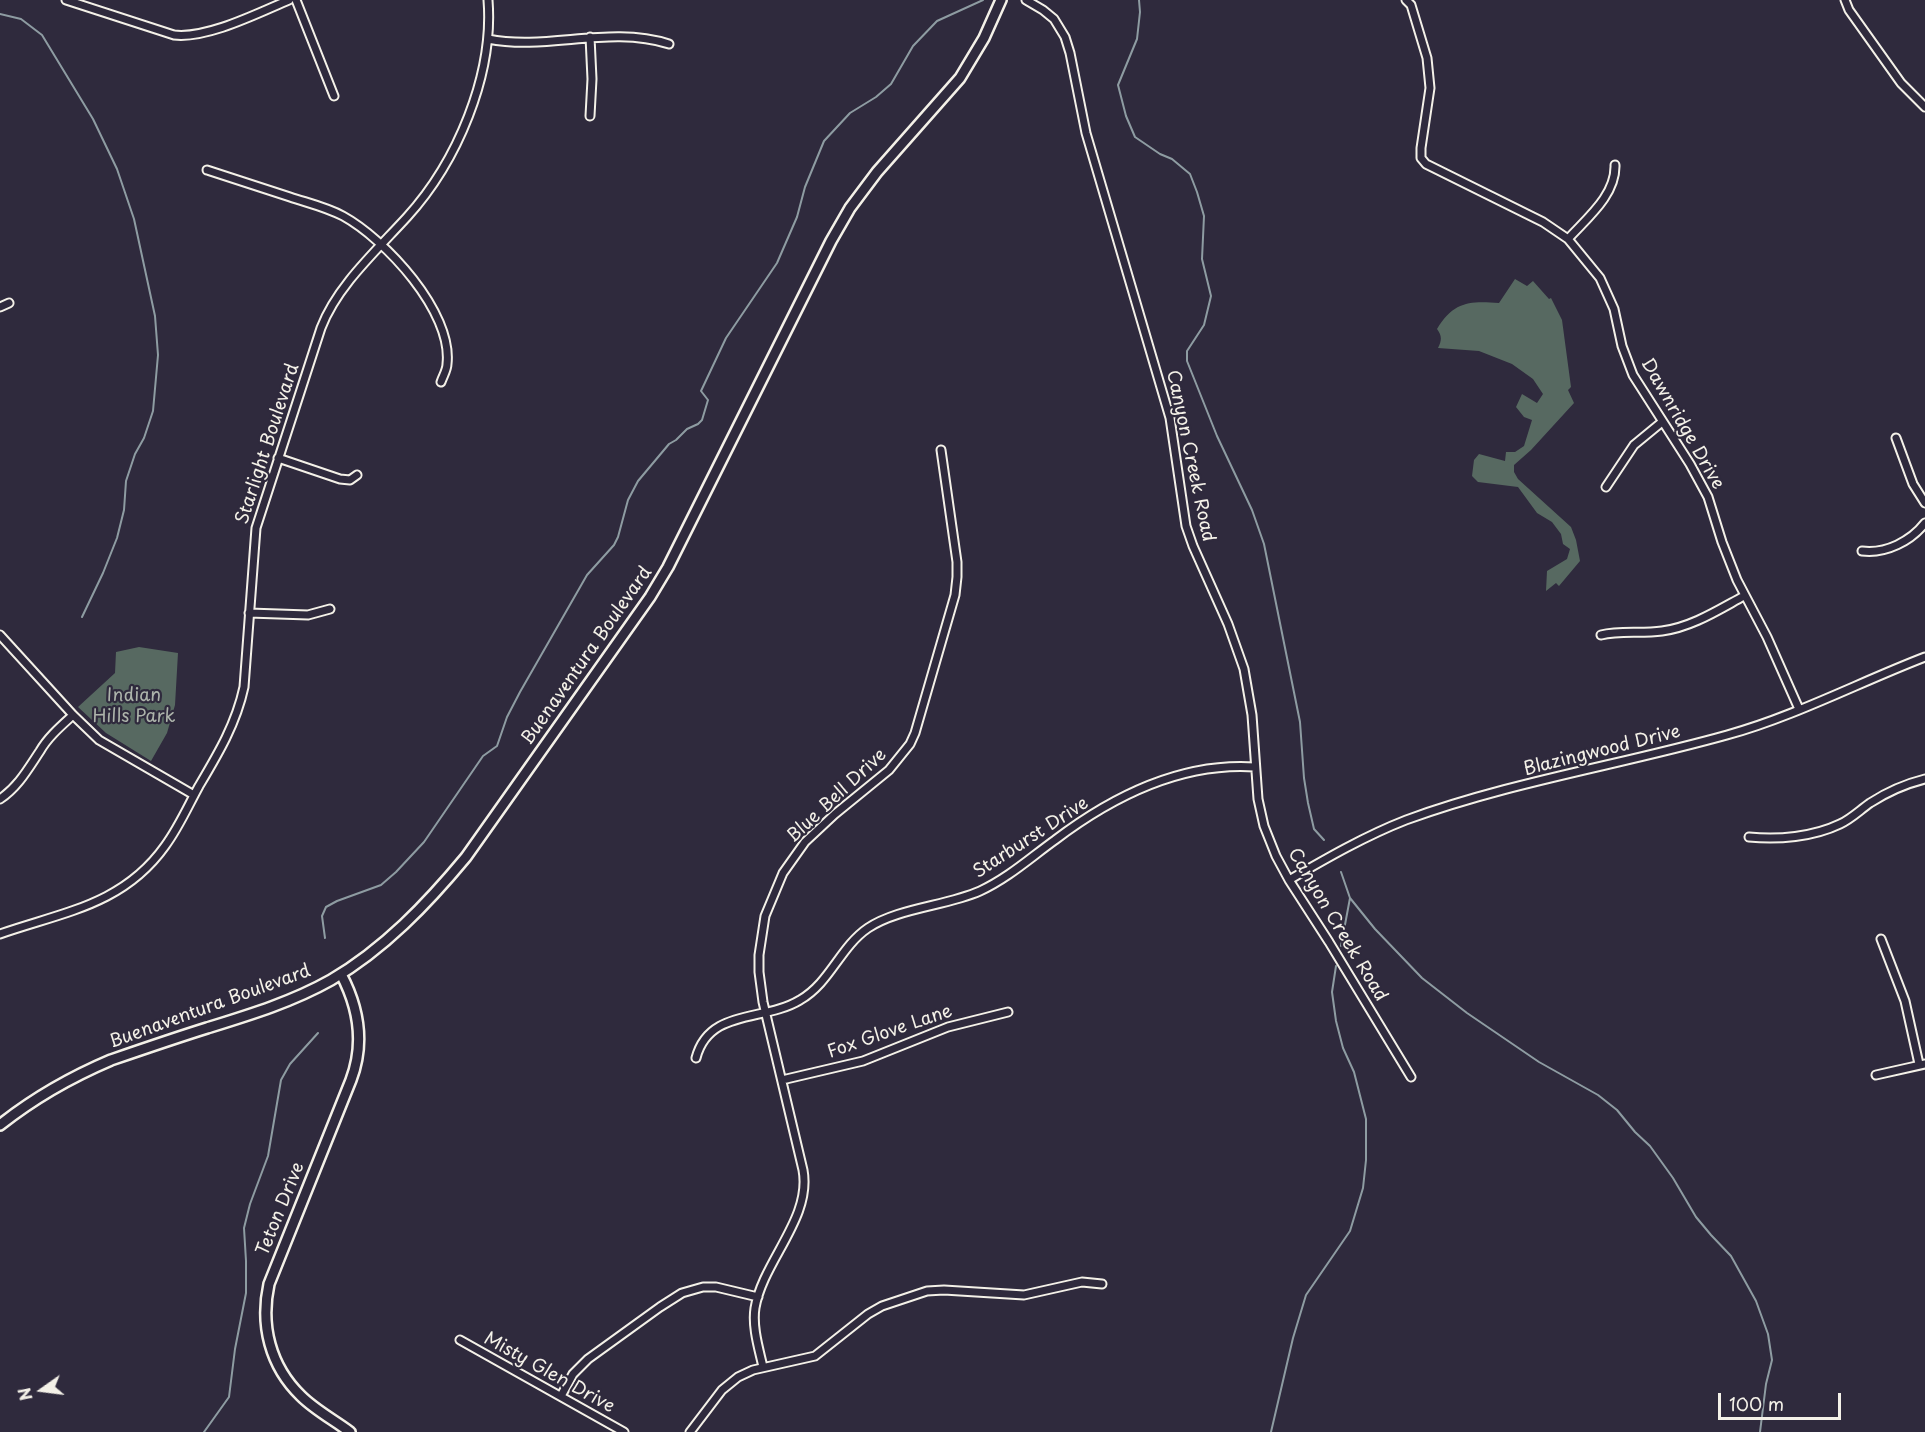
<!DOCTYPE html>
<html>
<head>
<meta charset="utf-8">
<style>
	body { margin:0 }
	#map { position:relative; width:1925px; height:1432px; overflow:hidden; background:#2f2a3d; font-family:"Playpen Sans",sans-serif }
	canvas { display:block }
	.north { position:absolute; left:12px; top:1360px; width:60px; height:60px; -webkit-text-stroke:4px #2f2a3d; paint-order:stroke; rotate:256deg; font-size:16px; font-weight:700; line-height:24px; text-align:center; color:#f4f1e8 }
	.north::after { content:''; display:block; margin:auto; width:21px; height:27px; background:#f4f1e8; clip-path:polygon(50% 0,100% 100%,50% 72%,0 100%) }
	.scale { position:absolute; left:1718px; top:1393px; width:123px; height:27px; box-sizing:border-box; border:3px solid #f4f1e8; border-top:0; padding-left:8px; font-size:18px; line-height:21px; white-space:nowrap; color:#f4f1e8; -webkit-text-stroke:4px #2f2a3d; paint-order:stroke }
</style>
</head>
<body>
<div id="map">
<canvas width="1925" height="1432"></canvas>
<div class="north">N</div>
<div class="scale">100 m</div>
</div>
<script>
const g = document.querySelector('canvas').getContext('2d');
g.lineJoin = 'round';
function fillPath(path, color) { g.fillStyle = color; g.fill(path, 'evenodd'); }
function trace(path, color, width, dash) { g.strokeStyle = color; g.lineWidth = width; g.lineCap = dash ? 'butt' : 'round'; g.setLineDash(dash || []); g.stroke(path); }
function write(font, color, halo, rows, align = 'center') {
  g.font = font + ' "Playpen Sans",sans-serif'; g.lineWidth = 4.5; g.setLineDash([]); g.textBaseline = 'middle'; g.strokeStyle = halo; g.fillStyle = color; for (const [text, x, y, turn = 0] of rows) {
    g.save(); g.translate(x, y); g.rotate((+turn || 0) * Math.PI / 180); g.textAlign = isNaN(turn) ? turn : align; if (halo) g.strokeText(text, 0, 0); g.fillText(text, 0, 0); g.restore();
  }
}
const green = new Path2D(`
	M1515 279 1527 286 1533 281 1549 299 1551 298 1562 320 1571 387 1568 390 1574 403 1531 450 1514 465V472L1518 479 1571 527 1576 540 1580 561 1559 586 1556 583 1546 591 1547 571 1567 559 1570 549 1563 544 1561 534 1552 522 1537 513 1518 487 1478 482 1472 476 1474 460 1479 454 1505 461 1506 452H1515L1524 446 1532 420 1524 417 1516 407 1522 394 1537 403 1543 394 1533 379 1512 364 1479 351 1438 348C1442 340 1442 336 1437 329 1454 301 1470 301 1499 303Z
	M139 647 178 653 175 705 167 733 151 761 106 733 78 707 115 673 116 652Z`);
const stream = new Path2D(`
	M1139 0 1140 12 1137 39 1118 85 1126 116 1135 137 1160 154 1172 159 1190 174 1197 192 1204 216 1202 259 1211 296 1204 325 1187 351V361L1217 436 1252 510 1264 544 1300 722 1304 778 1308 803 1314 829 1324 840
	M0 14 21 19 42 35 93 119 117 169 134 219 155 316 158 355 153 411 144 438 135 454 126 481 124 510 117 538 103 573 82 617
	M1341 872 1350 898 1375 929 1422 978 1467 1013 1539 1062 1598 1095 1617 1110 1635 1132 1650 1146 1673 1178 1696 1217 1711 1235 1731 1256 1756 1301 1768 1334 1772 1360 1766 1384 1760 1432
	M325 938 322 916 326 907 337 901 381 885 396 872 424 842 483 756 497 746 507 717 520 692 587 575 614 545 618 537 628 500 638 481 669 444 676 440 687 429 698 424 702 420 708 400 701 391 726 338 777 263 797 217 805 187 824 141 850 113 876 97 891 84 913 46 937 21 983 0
	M1341 946 1350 898
	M204 1432 229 1397 235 1349 246 1293V1261L244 1228 250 1204 268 1156 281 1080 290 1064 318 1033
	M1271 1432 1293 1338 1306 1295 1350 1231 1363 1188 1366 1160V1119L1354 1072 1343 1048 1336 1021 1332 992 1336 966`);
const street = new Path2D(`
	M66 0 174 35C207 39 258 13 289 0
	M296 0 334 96
	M1026 0 1043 10 1054 19 1065 37 1070 53 1086 133 1170 418 1186 526 1193 546 1228 624 1244 669 1252 715 1258 799 1264 826 1276 856 1289 880 1329 942 1411 1077
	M1406 0 1411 5 1427 58 1430 88 1421 148V158L1426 164 1543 222 1568 239 1600 278 1614 309 1622 346 1633 375 1690 464 1708 497 1722 542 1737 580 1767 637 1799 709
	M1845 0 1849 10 1901 83 1925 107
	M488 39C548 51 609 25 669 44
	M590 116 592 79 590 37
	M207 170C235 179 263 188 290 197 308 203 326 207 343 216 385 239 453 312 447 364 447 370 443 376 441 382
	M1568 239C1587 218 1616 195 1615 165
	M0 307 9 303
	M1896 438 1913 484 1925 503
	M278 458 340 479 350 480 357 475
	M1606 487 1634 445 1662 422
	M1862 551C1886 554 1911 541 1925 523
	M249 613 308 615 330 609
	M0 635 73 715 99 740 194 795
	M1601 635C1620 630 1641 634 1662 631 1692 627 1718 610 1744 596
	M0 799C18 787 28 769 40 751 48 737 61 726 73 715
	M1749 837C1778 840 1813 837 1840 824 1851 819 1860 810 1870 803 1887 792 1905 784 1925 779
	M1289 880C1327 858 1365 836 1406 820 1510 782 1620 765 1727 735 1793 717 1860 682 1925 657
	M0 934C63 912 123 905 165 846 179 827 188 806 199 786 218 754 236 724 244 687L256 528 321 328C337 286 376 251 407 217 457 162 494 75 488 0
	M1881 939 1905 1001 1919 1064
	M696 1058C709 1008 764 1022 800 1000 830 983 840 947 868 928 898 908 946 906 980 891 1008 878 1030 858 1055 840 1113 796 1181 762 1255 767
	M1876 1075 1925 1064
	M782 1080 863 1061 948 1027 1008 1012
	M460 1340 624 1432
	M763 1367C759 1349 752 1327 755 1308 763 1261 812 1218 803 1170L763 1002 759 972V955L765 916 783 873 805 842 835 814 889 770 910 744 915 733 955 595 957 577V562L941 450
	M561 1396 573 1374 588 1359 660 1307 682 1293 703 1287H716L758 1297
	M690 1432 722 1390 738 1377 753 1370 815 1356 868 1314 882 1306 927 1291 944 1290 1024 1295 1082 1282 1102 1284`);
const secondary = new Path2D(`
	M341 974C359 1008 365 1043 351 1080L269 1284C260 1325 270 1366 301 1396 315 1410 334 1420 350 1432
	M0 1125C34 1098 71 1077 111 1060 143 1049 175 1038 207 1028 249 1015 292 1002 331 980 384 949 427 904 466 857L650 597 668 567 831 241 850 208 877 172 960 78 984 38 1001 0`);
const streetNames = [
	["Dawnridge Drive",1682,424,60],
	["Starlight Boulevard",268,444,-72],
	["Canyon Creek Road",1190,456,78],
	["Buenaventura Boulevard",587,656,-55],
	["Blazingwood Drive",1602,751,-14],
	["Blue Bell Drive",837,796,-43],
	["Starburst Drive",1031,838,-33],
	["Canyon Creek Road",1337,925,59],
	["Buenaventura Boulevard",210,1007,-20],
	["Fox Glove Lane",890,1032,-19],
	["Teton Drive",281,1209,-68],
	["Misty Glen Drive",549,1373,29]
];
const parkNames = [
	["Indian",134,696],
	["Hills Park",134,717]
];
fillPath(green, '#576961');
trace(stream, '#8e9ca2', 2);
trace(street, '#f4f1e8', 11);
trace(secondary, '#f4f1e8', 14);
trace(street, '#2f2a3d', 7);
trace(secondary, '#2f2a3d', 9);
write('18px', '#f4f1e8', '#2f2a3d', streetNames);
write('18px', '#adb4ab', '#2f2a3d', parkNames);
</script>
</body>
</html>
